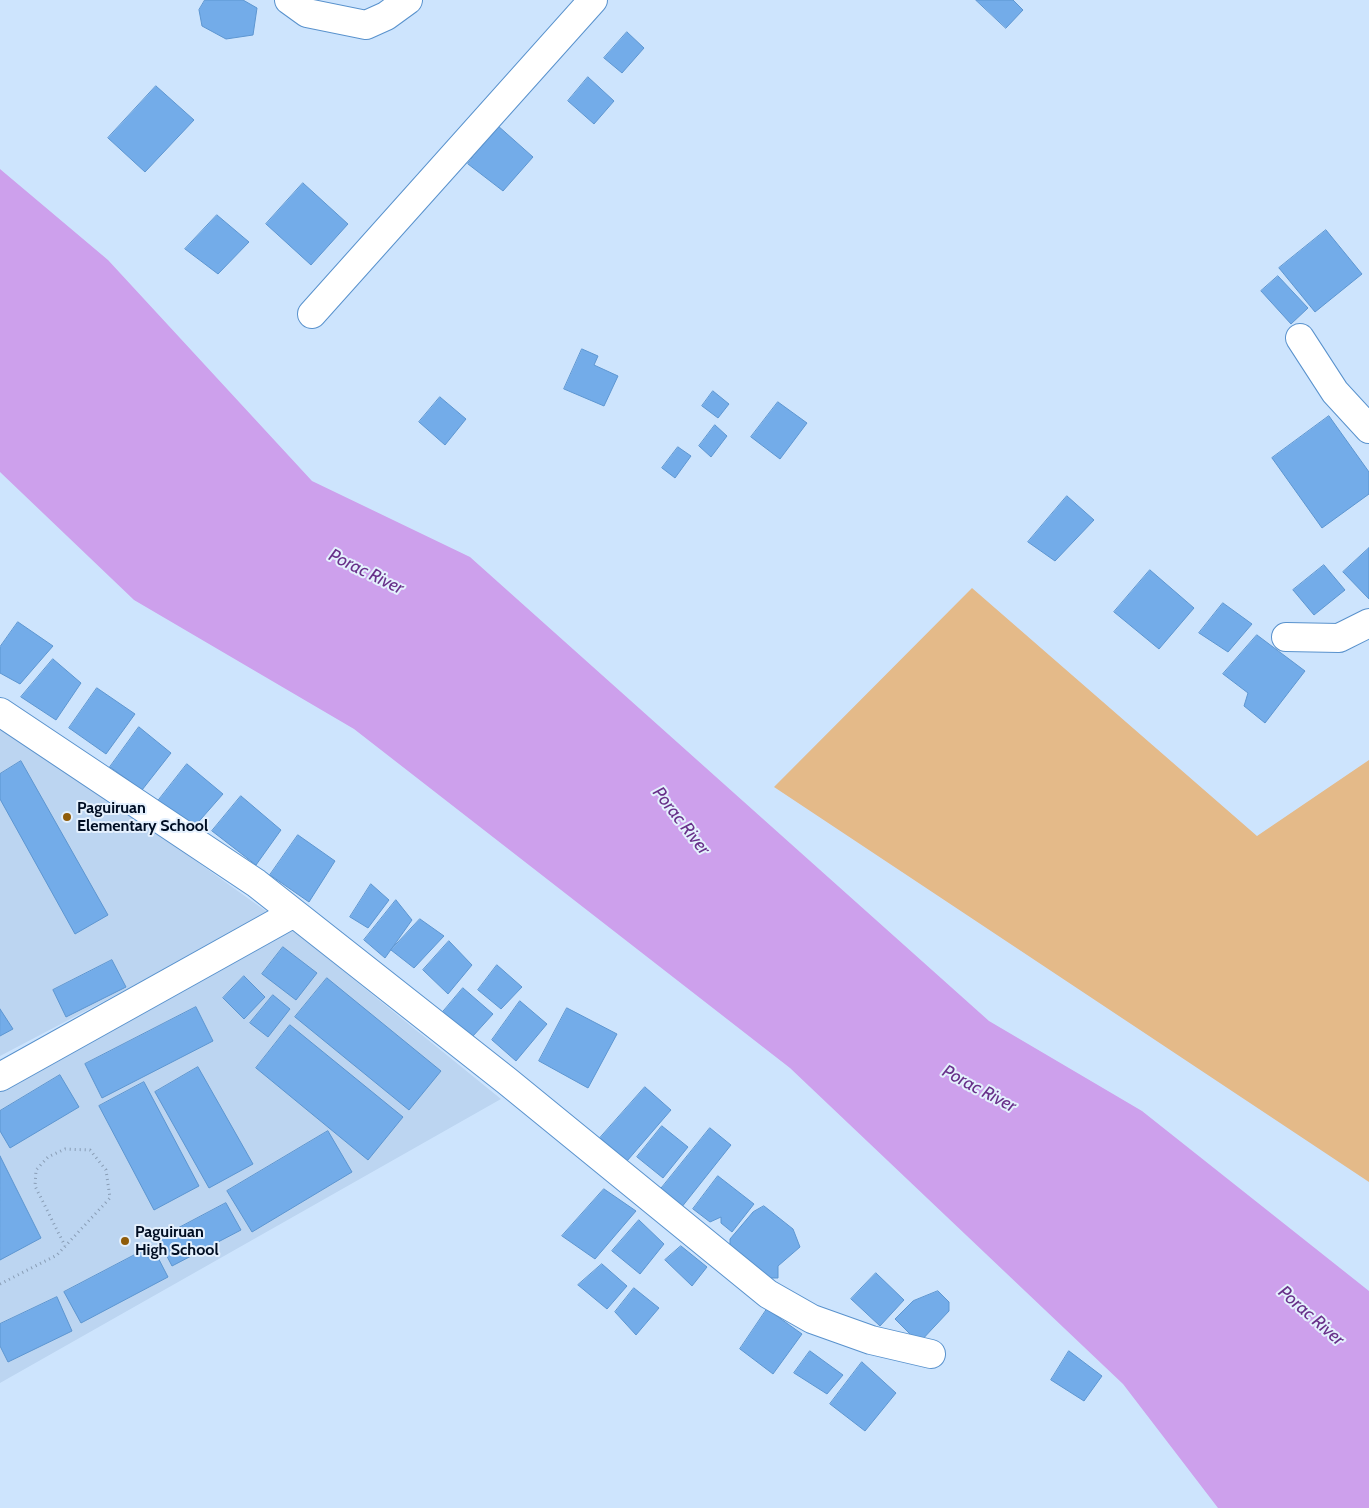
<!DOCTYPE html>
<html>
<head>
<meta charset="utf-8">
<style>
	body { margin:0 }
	canvas { display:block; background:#cde4fd }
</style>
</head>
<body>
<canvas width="1369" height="1508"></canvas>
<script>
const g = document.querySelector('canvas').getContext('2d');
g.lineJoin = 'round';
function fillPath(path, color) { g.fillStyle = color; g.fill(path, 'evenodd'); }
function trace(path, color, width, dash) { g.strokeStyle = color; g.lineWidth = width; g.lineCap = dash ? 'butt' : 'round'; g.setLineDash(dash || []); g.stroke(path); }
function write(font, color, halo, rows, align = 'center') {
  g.font = font + ' Cabin,sans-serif'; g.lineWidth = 4; g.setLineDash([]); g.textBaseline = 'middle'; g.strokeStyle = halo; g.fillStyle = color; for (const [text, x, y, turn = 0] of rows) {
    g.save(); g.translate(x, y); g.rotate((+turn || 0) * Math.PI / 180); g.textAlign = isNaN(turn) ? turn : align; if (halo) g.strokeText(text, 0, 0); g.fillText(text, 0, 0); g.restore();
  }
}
const built = new Path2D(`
	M0 721 270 914 0 1056Z
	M289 927 501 1099 0 1383V1081Z`);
const green = new Path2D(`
	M972 588 1257 836 1369 760V1182L774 787Z`);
const water = new Path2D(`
	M0 169 108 260 312 481 470 557 989 1021 1142 1111 1369 1291V1508H1218L1123 1384 790 1068 354 729 134 600 0 472Z`);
const building = new Path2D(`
	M205 0H243L257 8 253 35 226 39 202 26 199 10Z
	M976 0H1013L1023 10 1006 28Z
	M627 32 644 48 622 73 604 58Z
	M588 77 614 101 594 124 568 101Z
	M156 86 194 120 145 172 108 138Z
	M497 125 533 157 503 191 468 164Z
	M303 183 348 224 311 265 266 224Z
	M217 215 249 242 218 274 185 249Z
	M1326 230 1362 274 1315 312 1279 268Z
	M1278 276 1308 308 1291 324 1261 291Z
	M582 349 598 356 594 365 618 376 604 406 564 389Z
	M713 391 729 404 718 418 702 406Z
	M440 397 466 419 445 445 419 422Z
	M778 402 807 423 780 459 751 437Z
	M1329 416 1369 472V494L1322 528 1272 458Z
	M715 425 727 436 711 457 699 446Z
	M678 447 691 456 675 478 662 468Z
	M1067 496 1094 520 1055 561 1028 542Z
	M1369 548V599L1343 572Z
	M1324 565 1345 590 1314 615 1293 590Z
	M1150 570 1194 608 1159 649 1114 612Z
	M1223 603 1252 624 1228 652 1199 633Z
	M18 622 53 646 20 684 0 673V647Z
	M1257 635 1305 671 1265 723 1244 706 1248 693 1223 674Z
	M53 659 81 683 56 720 21 697Z
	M97 688 135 714 106 754 69 728Z
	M139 727 171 753 142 790 110 767Z
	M21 761 108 915 75 934 0 799V774Z
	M187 764 223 794 194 827 158 801Z
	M241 796 281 830 256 865 212 831Z
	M298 835 335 861 309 902 270 875Z
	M371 884 389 900 368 928 350 917Z
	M396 900 412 920 385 958 364 940Z
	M420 919 444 936 414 968 391 950Z
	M449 941 472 965 448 994 423 970Z
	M283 947 317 973 296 1000 262 974Z
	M112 960 126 987 66 1017 53 990Z
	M497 965 522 987 501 1009 478 990Z
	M244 976 265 997 244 1019 223 998Z
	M327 978 441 1071 409 1110 295 1017Z
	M463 988 493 1014 473 1036 442 1013Z
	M273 995 290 1009 268 1037 250 1023Z
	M520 1001 547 1024 516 1061 492 1040Z
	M196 1007 213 1041 102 1098 85 1064Z
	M567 1008 617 1034 588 1088 539 1061Z
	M0 1009 13 1029 0 1036Z
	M290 1025 403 1117 368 1160 256 1068Z
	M198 1067 253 1164 209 1188 155 1092Z
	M60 1075 79 1107 10 1148 0 1131V1111Z
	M144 1082 199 1186 154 1210 99 1106Z
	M645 1087 671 1110 627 1161 600 1138Z
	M662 1126 688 1147 663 1178 637 1157Z
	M710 1128 731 1145 681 1208 660 1190Z
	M328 1131 352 1172 252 1232 227 1191Z
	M0 1156 41 1238 0 1260Z
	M718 1176 754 1204 732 1232 721 1223V1217L710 1222 693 1209Z
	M604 1189 636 1211 595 1259 562 1236Z
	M226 1203 241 1230 172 1266 158 1239Z
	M764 1206 793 1229 800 1247 778 1266V1278H767L730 1248V1239L753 1212Z
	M639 1220 664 1244 640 1274 612 1251Z
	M152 1246 168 1277 81 1323 64 1292Z
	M681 1246 707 1267 692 1286 665 1260Z
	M602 1264 627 1286 607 1309 578 1285Z
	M876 1273 904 1300 880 1326 851 1299Z
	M634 1288 659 1308 636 1335 615 1312Z
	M938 1291 949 1302V1311L919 1343 895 1319 913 1301Z
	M57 1297 72 1331 8 1362 0 1346V1324Z
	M767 1309 802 1334 773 1374 740 1349Z
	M810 1351 843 1375 827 1394 794 1373Z
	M1069 1351 1102 1376 1084 1401 1051 1380Z
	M862 1362 896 1393 865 1431 830 1404Z`);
const path = new Path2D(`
	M0 1284 57 1255 110 1198 106 1170 90 1150 65 1149 48 1157 36 1170 35 1186 65 1246`);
const street = new Path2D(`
	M289 0 307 13 366 25 386 16 408 0
	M312 314 593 0
	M1300 338 1335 392 1369 429
	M1286 637 1339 638 1369 623
	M0 712 256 883 507 1081 768 1294 812 1319 871 1340 931 1354
	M0 1077 294 913`);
const markers = [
	[67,817,5,"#8f5c0a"],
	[125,1241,5,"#8f5c0a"]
];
const poiNames = [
	["Paguiruan",77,808],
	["Elementary School",77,826],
	["Paguiruan",135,1232],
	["High School",135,1250]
];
const waterNames = [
	["Porac River",366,572,26],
	["Porac River",681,821,52],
	["Porac River",979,1089,28],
	["Porac River",1311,1316,41]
];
fillPath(built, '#bcd5f1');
fillPath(green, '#e4ba89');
fillPath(water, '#cda0ec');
fillPath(building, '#73ace9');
trace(building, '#5d96d1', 1);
trace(street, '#5992cd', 30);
trace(path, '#899db5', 3, [1, 4]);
trace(street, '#fff', 28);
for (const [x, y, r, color] of markers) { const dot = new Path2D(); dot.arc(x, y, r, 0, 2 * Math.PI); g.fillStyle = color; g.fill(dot); trace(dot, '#e4f0fd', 2); }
write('bold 16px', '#000e23', '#e4f0fd', poiNames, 'left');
write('italic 18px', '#683089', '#e4f0fd', waterNames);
</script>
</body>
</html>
